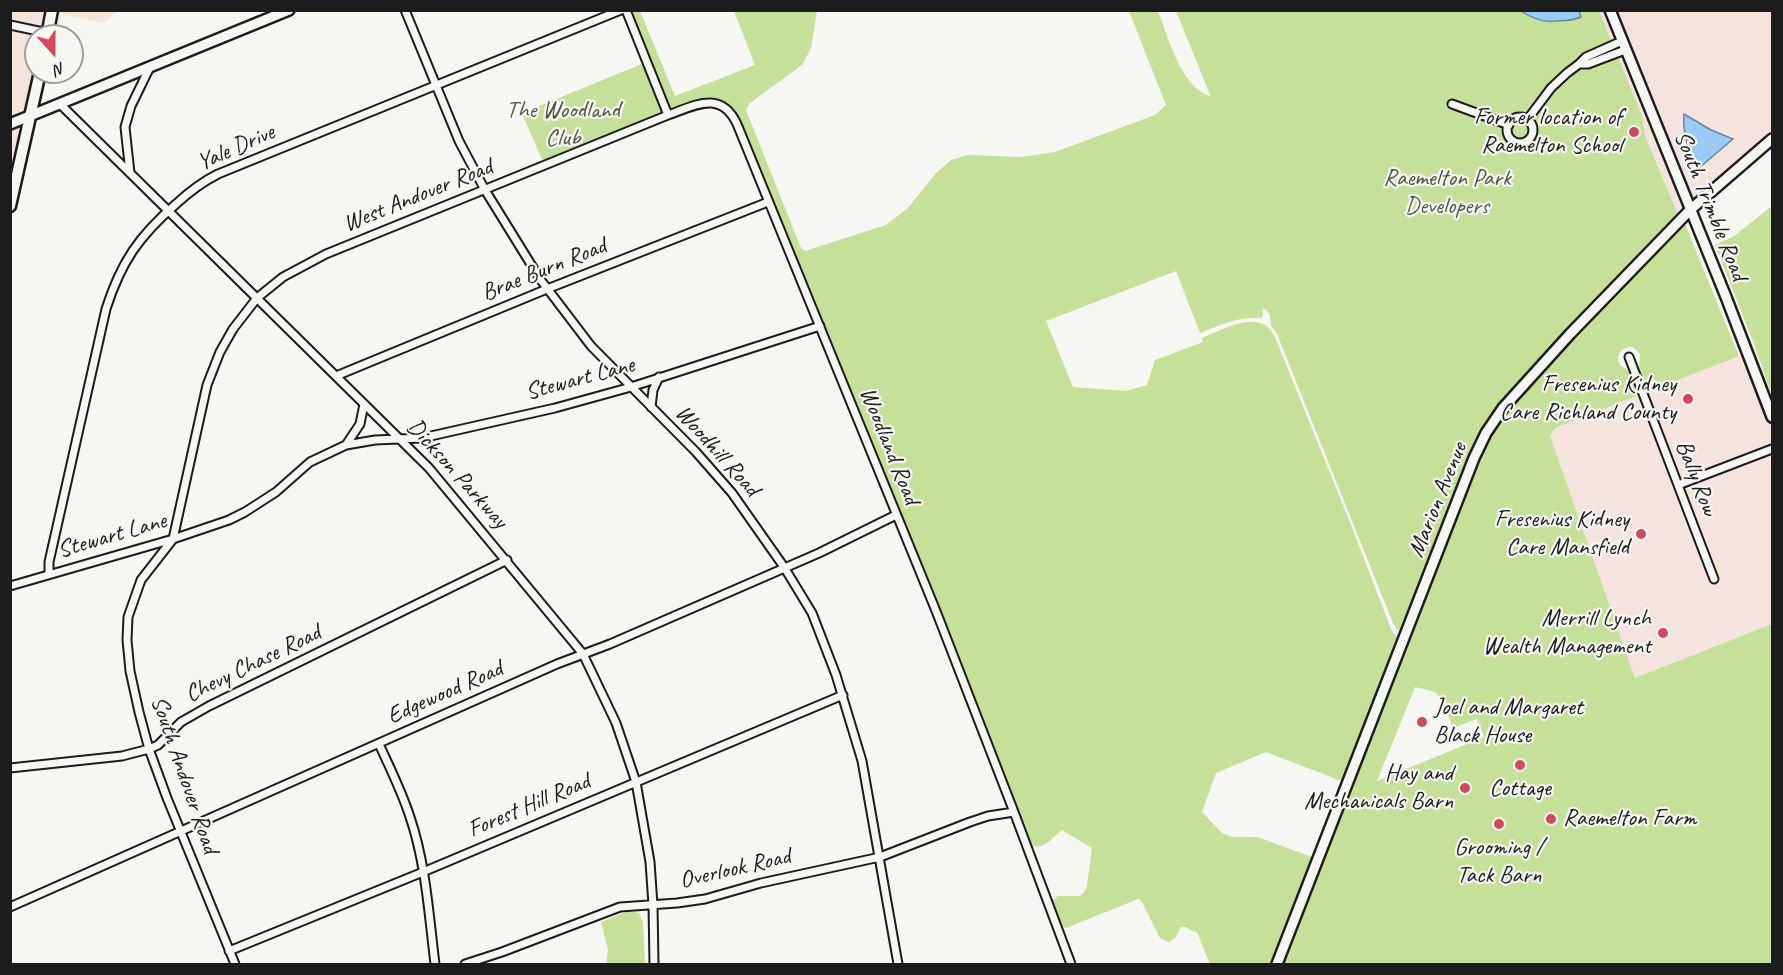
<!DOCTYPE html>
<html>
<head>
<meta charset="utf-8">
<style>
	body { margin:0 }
	#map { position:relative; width:1783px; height:975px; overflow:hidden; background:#f6f6f2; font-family:Caveat,sans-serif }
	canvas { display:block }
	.frame { position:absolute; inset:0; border:12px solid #1c1c1c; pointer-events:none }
	.north { position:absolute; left:24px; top:24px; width:60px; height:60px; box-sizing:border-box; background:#f6f6f2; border:2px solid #9f9f9c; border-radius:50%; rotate:159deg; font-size:16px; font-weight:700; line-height:24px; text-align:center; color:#1c1c1c }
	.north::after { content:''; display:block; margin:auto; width:21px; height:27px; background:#d1495b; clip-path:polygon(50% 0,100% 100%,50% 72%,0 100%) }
</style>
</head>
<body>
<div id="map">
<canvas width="1783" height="975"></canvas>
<div class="frame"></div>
<div class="north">N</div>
</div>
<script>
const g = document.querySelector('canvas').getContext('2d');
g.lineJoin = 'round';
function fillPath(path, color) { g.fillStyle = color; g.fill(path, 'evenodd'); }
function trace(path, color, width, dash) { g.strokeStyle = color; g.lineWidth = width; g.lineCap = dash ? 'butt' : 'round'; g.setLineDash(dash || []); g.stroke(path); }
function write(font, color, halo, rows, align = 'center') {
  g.font = font + ' Caveat,sans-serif'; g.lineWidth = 4.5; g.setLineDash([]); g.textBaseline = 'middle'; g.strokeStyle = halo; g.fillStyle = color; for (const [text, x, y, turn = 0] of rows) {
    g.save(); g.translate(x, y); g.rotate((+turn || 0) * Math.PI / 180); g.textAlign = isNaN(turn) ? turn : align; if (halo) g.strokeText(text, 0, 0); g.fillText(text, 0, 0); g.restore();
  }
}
const built = new Path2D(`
	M11 11H118L103 23 61 14 56 36H36V72H48L42 102 30 116 11 201Z
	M1595 11H1772V145L1685 224 1577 332 1508 408 1525 14Z
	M1756 349 1772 395V624L1635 678 1550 436 1554 428Z`);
const green = new Path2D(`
	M631 11H640L675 96 755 65 734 11H817L811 48 802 65 750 103 746 110 801 248 805 251 886 225 908 208 936 173 951 160 968 155 1021 157 1055 152 1155 115 1166 105 1129 11H1158C1169 39 1180 86 1211 97L1176 11H1599L1642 116 1645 136 1677 213 1621 272 1512 392 1490 419 1405 628 1397 630 1393 623 1277 334 1271 325 1270 315 1266 309H1262L1263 315 1261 318C1239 316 1220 325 1200 333L1176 271 1046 321 1073 387 1126 391 1147 385 1155 360 1203 342 1202 338C1224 329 1261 307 1275 337L1351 525 1391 629 1399 641 1344 782 1266 752 1216 773 1202 812 1222 833 1232 837H1257L1315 858 1273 964H1210L1197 932 1192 931 1186 927H1181L1175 938 1169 942 1160 938 1141 900 1138 899 1066 928 1061 926 1052 901 1058 896H1080L1084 892 1087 886 1092 848 1062 830C1053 837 1042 852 1031 845 958 651 880 458 800 267H798L737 117C721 88 696 101 671 110Z
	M642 64 662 113 543 162 522 113Z
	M1772 206V395L1756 349 1715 245 1734 236Z
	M1685 224 1739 356 1647 392 1639 368 1640 354 1633 347C1623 346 1613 355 1621 366 1624 368 1627 369 1629 372 1634 378 1636 388 1639 395L1555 428 1550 436 1635 678 1772 624V964H1280L1476 464 1488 438 1502 416 1577 332ZM1415 687 1435 692 1442 700 1453 728 1477 719 1484 737 1377 781Z
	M628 911 639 913 643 923 645 964H606L608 950 601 922Z`);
const water = new Path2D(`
	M1521 11H1579L1581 17C1573 21 1567 20 1557 21 1544 23 1533 19 1521 11Z
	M1684 114 1711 130 1733 139 1699 168C1689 156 1682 130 1684 114Z`);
const street = new Path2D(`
	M405 10 459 141 485 190 540 279 591 346 696 452 732 493 784 567 812 613 836 675 862 761 898 964
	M626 10 668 115
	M10 25 48 33
	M1579 64H1588L1625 50
	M60 104 429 468 583 654 616 723 636 782 650 862 653 905 654 964
	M1452 104 1509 125
	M1507 130a13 13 0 1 1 26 0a13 13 0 1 1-26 0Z
	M1527 120 1551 88 1567 73 1579 64 1586 57 1622 41
	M130 173 125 127 131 106 150 67
	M1629 357 1714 579
	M336 376 547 289 768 202
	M651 407 653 390 659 377
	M346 445 375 440 422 438 555 408 631 387 820 326
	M1678 485 1772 449
	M49 574V562L106 309C121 262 139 236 176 204 189 192 202 182 218 174L621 10
	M10 586 173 539 229 520 245 512 276 492 310 462 346 445 360 424 364 404
	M379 744C390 768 402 792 410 817 426 864 429 916 435 964
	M10 768 122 756 149 749 158 745 181 722 209 706 507 560
	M10 907 557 664 610 644 819 553 896 515
	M229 951 423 872 843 695
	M235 964 167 798 149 749 139 712 130 671 127 640 128 617 141 580 173 539 207 385 220 352 233 329 257 298 283 277 326 254 668 115C696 105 721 90 737 124L936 611 1014 812 1071 964
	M465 964 502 952 620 907 677 903 705 899 761 883 880 857 970 822 988 816 1014 812`);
const secondary = new Path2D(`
	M1610 10 1726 297 1772 417
	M10 124 289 10
	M1277 964 1474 458 1486 433 1503 408 1570 334 1690 210 1772 139`);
const primary = new Path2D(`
	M47 36 52 10
	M10 206 40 72`);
const markers = [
	[1634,132,6,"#d1495b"],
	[1688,399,6,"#d1495b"],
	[1641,534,6,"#d1495b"],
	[1663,633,6,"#d1495b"],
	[1422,722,6,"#d1495b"],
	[1520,765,6,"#d1495b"],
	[1465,788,6,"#d1495b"],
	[1551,819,6,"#d1495b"],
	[1499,824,6,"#d1495b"]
];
const parkNames = [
	["The Woodland",563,111],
	["Club",563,139],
	["Raemelton Park",1447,179],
	["Developers",1447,207]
];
const poiNames = [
	["Former location of",1622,118],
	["Raemelton School",1622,146],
	["Fresenius Kidney",1676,385],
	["Care Richland County",1676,413],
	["Fresenius Kidney",1629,520],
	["Care Mansfield",1629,548],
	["Merrill Lynch",1651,619],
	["Wealth Management",1651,647],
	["Joel and Margaret",1434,708,"left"],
	["Black House",1434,736,"left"],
	["Hay and",1453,774],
	["Mechanicals Barn",1453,802],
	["Cottage",1520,789,"center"],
	["Raemelton Farm",1563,819,"left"],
	["Grooming /",1499,848,"center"],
	["Tack Barn",1499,876,"center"]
];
const streetNames = [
	["Yale Drive",236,148,-24],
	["West Andover Road",418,196,-22],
	["South Trimble Road",1710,206,68],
	["Brae Burn Road",544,270,-22],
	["Stewart Lane",580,379,-15],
	["Woodland Road",889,446,68],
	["Woodhill Road",717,451,48],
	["Dickson Parkway",457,474,48],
	["Bally Row",1696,478,69],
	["Marion Avenue",1438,500,-68],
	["Stewart Lane",112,536,-16],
	["Chevy Chase Road",253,664,-26],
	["Edgewood Road",445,693,-24],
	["South Andover Road",184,775,71],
	["Forest Hill Road",529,806,-23],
	["Overlook Road",735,869,-13]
];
fillPath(built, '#f5e3de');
fillPath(green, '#c5e098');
fillPath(water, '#9acbf6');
trace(water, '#68859f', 1.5);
trace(street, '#1c1c1c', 11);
trace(secondary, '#1c1c1c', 14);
trace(primary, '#1c1c1c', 15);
trace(street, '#f6f6f2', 7);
trace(secondary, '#f6f6f2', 9);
trace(primary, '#f6f6f2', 10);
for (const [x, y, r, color] of markers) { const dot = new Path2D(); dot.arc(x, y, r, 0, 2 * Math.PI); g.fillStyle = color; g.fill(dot); trace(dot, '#f6f6f2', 2); }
write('24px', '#4f5741', '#f6f6f2', parkNames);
write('24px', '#1c1c1c', '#f6f6f2', poiNames, 'right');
write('24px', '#1c1c1c', '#f6f6f2', streetNames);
</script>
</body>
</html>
